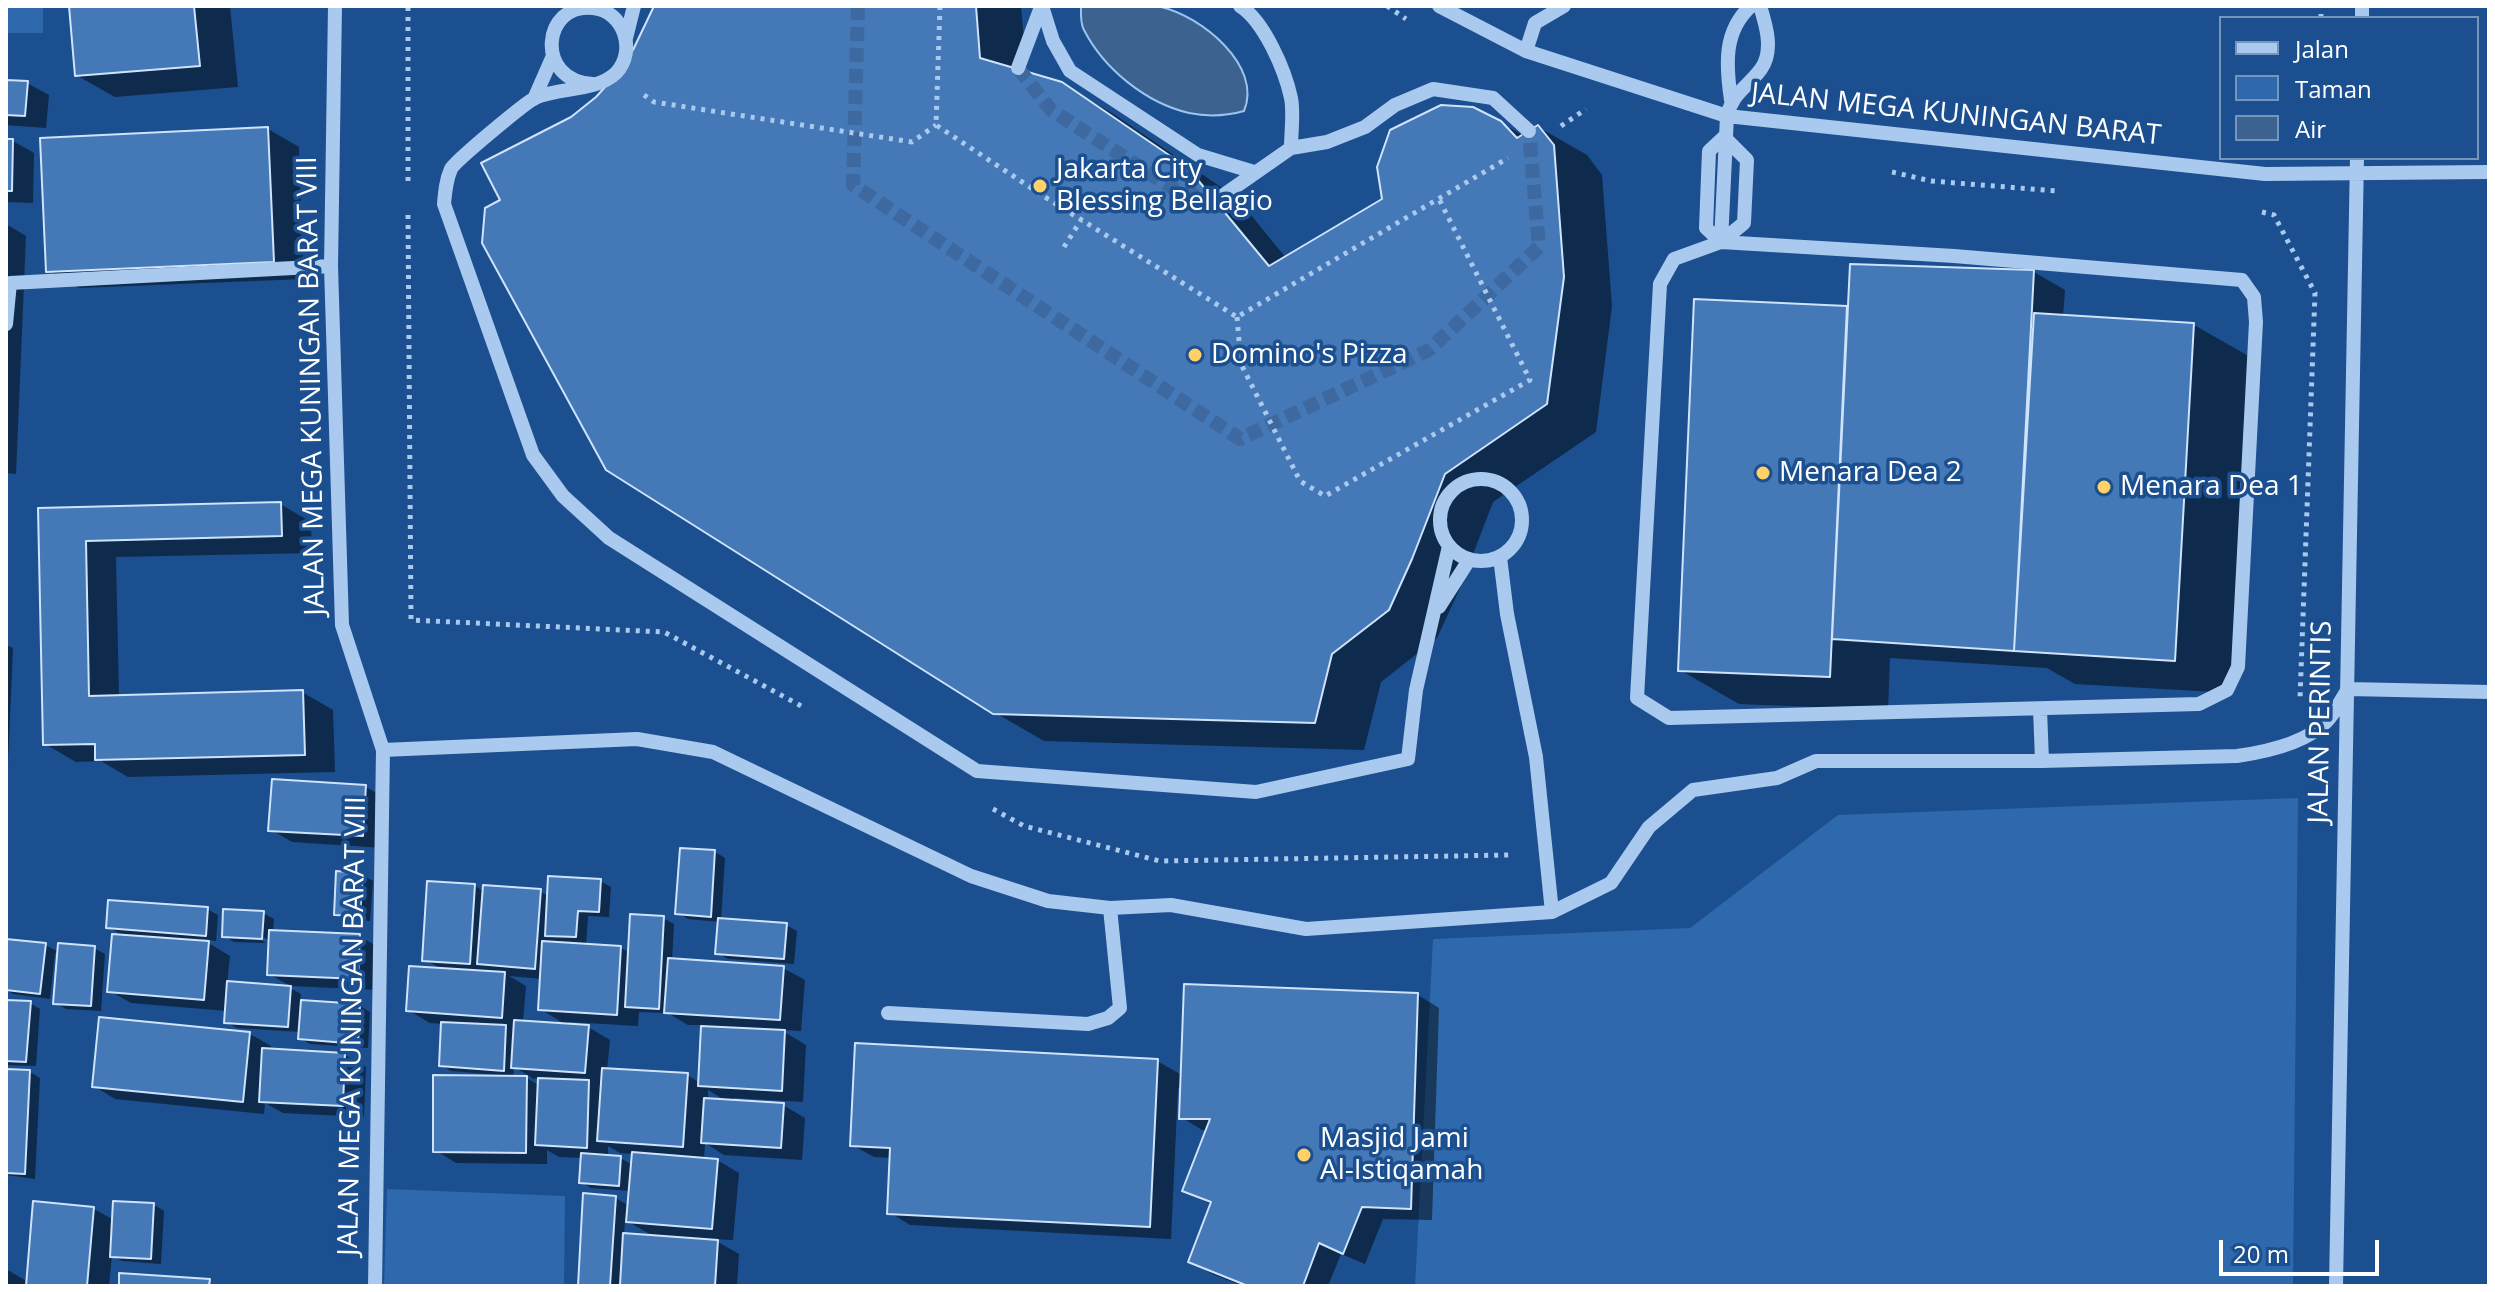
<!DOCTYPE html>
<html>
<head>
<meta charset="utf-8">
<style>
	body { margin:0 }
	#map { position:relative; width:2495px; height:1292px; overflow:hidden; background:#1b4f8f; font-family:"Open Sans",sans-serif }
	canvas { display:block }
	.frame { position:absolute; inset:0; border:8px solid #fff; pointer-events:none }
	.legend { position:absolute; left:2219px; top:16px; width:260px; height:144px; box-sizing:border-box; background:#1b4f8f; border:2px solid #7695bc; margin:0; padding:10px 14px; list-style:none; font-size:24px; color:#fff }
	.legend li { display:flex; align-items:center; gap:16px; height:40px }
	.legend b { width:40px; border:2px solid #7695bc }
	.scale { position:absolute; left:2219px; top:1240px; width:160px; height:36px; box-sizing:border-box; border:4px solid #fff; border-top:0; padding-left:10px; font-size:24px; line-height:28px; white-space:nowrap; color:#fff; -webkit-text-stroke:6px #1b4f8f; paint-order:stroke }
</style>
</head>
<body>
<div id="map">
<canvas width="2495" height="1292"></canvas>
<div class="frame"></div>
<ul class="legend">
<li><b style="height:10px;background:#a9c9ee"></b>Jalan</li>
<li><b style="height:22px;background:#2e69ad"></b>Taman</li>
<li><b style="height:22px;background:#3c6290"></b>Air</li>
</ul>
<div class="scale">20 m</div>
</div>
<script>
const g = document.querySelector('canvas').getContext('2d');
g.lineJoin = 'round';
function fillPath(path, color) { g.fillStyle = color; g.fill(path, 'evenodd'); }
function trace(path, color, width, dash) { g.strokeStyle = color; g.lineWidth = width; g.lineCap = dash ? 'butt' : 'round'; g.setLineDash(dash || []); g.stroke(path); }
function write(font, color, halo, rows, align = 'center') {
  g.font = font + ' "Open Sans",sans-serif'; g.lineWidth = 7; g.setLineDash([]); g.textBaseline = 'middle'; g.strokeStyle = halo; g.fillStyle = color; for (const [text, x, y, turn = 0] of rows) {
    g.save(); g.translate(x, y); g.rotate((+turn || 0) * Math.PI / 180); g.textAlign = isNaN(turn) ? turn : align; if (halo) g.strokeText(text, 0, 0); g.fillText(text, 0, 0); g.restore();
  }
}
const green = new Path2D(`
	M6 6H43V33H6Z
	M2298 798 2293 1286H1415L1433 939 1690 928 1838 815Z
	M387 1189 565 1196 564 1286H384Z`);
const water = new Path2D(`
	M1081 6C1103 6 1142 2 1161 7 1201 16 1263 66 1244 111 1226 116 1208 117 1189 113 1146 103 1104 69 1084 30 1080 23 1081 13 1081 6Z`);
const shadow = new Path2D(`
	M71 6H230L238 87 115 97 76 75Z
	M657 6H1021L1027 74 1062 84 1112 113 1237 198 1286 258 1384 200 1501 123 1524 136 1538 127 1587 155 1602 175 1612 306 1596 432 1493 502 1460 588 1437 638 1381 682 1364 750 1044 741 994 712 503 201 572 118 597 98 634 51Z
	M6 82 27 83 49 95 46 128 6 125Z
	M268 129 299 147 304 279 79 288 48 270Z
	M6 141H13L34 153 33 203 6 202Z
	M6 224 26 236 16 474 6 473Z
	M2034 272 2065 290 2063 316 2194 325 2252 358 2233 693 2075 684 2047 668 1890 658 1888 710 1739 704 1680 670 1846 308 1850 310Z
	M280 504 311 522 312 553 116 557 119 697 302 692 333 710 335 772 128 777 101 761 76 762 45 744 40 510Z
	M6 645 13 648 6 810Z
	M274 781 366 787 387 799 384 848 292 842 270 829Z
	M715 852 725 858 721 920 786 925 797 931 794 964 728 959 717 953 720 922 688 919 678 913Z
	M362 875 373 881 370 921 346 920 336 914Z
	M600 881 611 887 609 917 588 916 586 946 621 948 630 953 663 918 674 924 672 961 783 968 805 980 801 1031 781 1030 806 1045 803 1102 734 1098V1102L783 1105 805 1118 802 1160 724 1155 705 1143 704 1160H717L739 1173 733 1240 713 1239 739 1254 737 1286H625L620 1283V1286H581L616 1198 629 1206 630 1191 591 1188 581 1182 583 1158 559 1157 547 1150V1164L456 1163 435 1150 499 1078 500 1075 451 1071 441 1065 443 1024 430 1023 408 1010 443 970 424 959 475 886 485 892 540 891 549 897ZM509 976 542 979 540 1009 568 1026 569 1022 638 1026 639 1012 668 1013 688 1025H703L700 1083 687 1075 607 1070 610 1040 588 1027 523 1022 526 986ZM514 1067 534 1079 530 1078 540 1079V1086L527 1078H513ZM708 1090 728 1102 708 1100ZM608 1146 620 1153 634 1154 633 1165 620 1158 608 1157ZM625 1220 655 1237 624 1235Z
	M207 909 218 915 216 941 202 939 230 956 227 984 290 988 301 994 300 1002 360 1006 370 1012 368 1048 310 1044 300 1038 301 1032 237 1028 226 1022 227 1011 131 1003 110 991 126 937 108 927Z
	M263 913 274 919 273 932 360 936 381 949 379 990 290 986 269 974 270 941 255 932 253 936 266 943 234 942 224 936Z
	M45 945 59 952 94 948 105 954 101 1011 66 1009 56 1003 59 954 55 953 50 999 13 994 6 990V952Z
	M1418 995 1439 1008 1432 1220 1383 1219 1365 1264 1341 1254 1328 1286H1243L1212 1274 1191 1261 1212 1205 1185 1190 1208 1130H1202L1181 1117 1182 1088H1178L1171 1239 910 1225 889 1212 891 1158 874 1157 852 1145 1157 1061 1182 1075Z
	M6 1002 30 1003 40 1009 36 1066 7 1065V1071L30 1072 40 1078 35 1179 6 1175Z
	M250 1034 271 1046V1051L345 1055 366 1067 364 1117 283 1113 265 1103 264 1114 115 1099 94 1086Z
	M35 1203 94 1209 114 1220 154 1205 164 1211 161 1264 122 1261 112 1256 109 1286H6V1269L28 1282Z`);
const building = new Path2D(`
	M69 6H194L200 66 75 76Z
	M654 6H976L980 58 1062 82 1188 168 1269 266 1382 199 1377 167 1390 130 1441 105 1473 107 1501 121 1517 138 1538 125 1554 145 1564 277 1547 404 1445 474 1412 559 1389 610 1332 654 1315 723 993 714 606 470 482 243 485 208 500 200 481 163 571 117 596 97 614 77 633 50Z
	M6 80 28 81 25 116 6 115Z
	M268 127 274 262 46 272 40 138Z
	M6 139H13L12 191H6Z
	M1850 264 2034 270 2014 651 1832 639Z
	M1694 299 1847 306 1830 677 1678 671Z
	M2034 313 2194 323 2175 661 2014 651Z
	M281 502 282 536 86 541 89 696 303 690 305 755 95 760V744L43 745 38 508Z
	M272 779 366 785 363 836 268 831Z
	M680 848 715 850 711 917 675 914Z
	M336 871 363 873 360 916 334 915Z
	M548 876 601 879 599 912 578 911 576 937 545 936Z
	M427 881 475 884 470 964 422 961Z
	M483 885 541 889 535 969 477 964Z
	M108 900 208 907 206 936 106 928Z
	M223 909 264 911 262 939 222 937Z
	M630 914 664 916 659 1009 625 1007Z
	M718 918 787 923 784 959 715 954Z
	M269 930 360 934 358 979 267 975Z
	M112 934 209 941 204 1000 107 992Z
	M6 939 46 943 40 994 6 990Z
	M542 941 621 946 617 1015 538 1010Z
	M58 943 95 946 91 1006 53 1004Z
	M668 958 784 966 780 1020 664 1013Z
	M409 966 505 972 502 1018 406 1011Z
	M227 981 291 986 288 1027 224 1023Z
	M1184 984 1418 993 1411 1209 1362 1207 1343 1254 1319 1243 1303 1286H1248L1188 1262 1211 1202 1182 1191 1210 1119H1179Z
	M6 1000 31 1001 26 1062 6 1061Z
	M301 1000 360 1004 358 1044 298 1039Z
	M99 1017 250 1032 243 1102 92 1087Z
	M514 1020 589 1025 585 1073 511 1068Z
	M441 1022 506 1025 504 1071 439 1066Z
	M701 1026 785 1030 782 1091 698 1086Z
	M855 1043 1158 1059 1150 1227 887 1214 890 1148 850 1146Z
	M262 1048 345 1053 343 1106 259 1102Z
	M602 1068 688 1073 683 1147 597 1141Z
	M6 1069 30 1070 25 1174 6 1173Z
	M433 1075 527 1076 526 1153 433 1152Z
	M538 1078 589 1080 587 1148 535 1145Z
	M704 1098 784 1103 781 1148 701 1143Z
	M632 1152 718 1159 712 1229 626 1222Z
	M581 1153 621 1156 619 1186 579 1183Z
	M583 1193 616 1196 610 1286H578Z
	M33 1201 94 1207 87 1286H26Z
	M113 1201 154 1203 151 1259 110 1257Z
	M623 1233 718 1240 715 1286 620 1285Z
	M119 1273 210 1279 209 1286H119Z`);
const minorTunnel = new Path2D(`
	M858 6 853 185 1240 439 1429 350 1539 247 1529 131
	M1018 68 1051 110 1174 189 1215 201`);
const path = new Path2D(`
	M940 6 936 125 1048 199 1237 317 1508 158
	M1387 6 1406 19
	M2321 18V6
	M644 95 654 102 912 142 936 125
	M1561 126 1586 109
	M1892 172 1931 181 2057 191
	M408 181V6
	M2262 212 2274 215 2315 293 2300 698
	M408 215 411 620 664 632 805 708
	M1064 247 1081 220
	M1237 317 1241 364 1300 481 1325 496 1530 380 1439 199
	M993 809 1024 826 1160 861 1510 855`);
const minor = new Path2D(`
	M335 6 331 266 342 625 383 750 375 1286
	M1042 6 1053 41 1070 71 1198 155 1254 172
	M1439 6 1526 51 1727 116 2265 174 2489 172
	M2362 18V6
	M626 38 634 6
	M1526 51 1535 23 1564 6
	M1018 68 1041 7
	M593 84C534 81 542 2 593 8 624 11 637 51 616 73 596 92 559 87 535 98 525 103 455 161 451 169 446 180 445 192 444 204L533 455 563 496 609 538 977 771 1256 792 1408 759 1416 690 1449 546
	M534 99 552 58
	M1731 100C1726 66 1723 31 1751 6
	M1724 137 1747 160 1744 223 1721 242 1674 259 1660 284 1637 698 1669 718 2199 704 2227 690 2238 667 2256 322 2254 297 2242 280 1954 256 1721 242 1706 228 1709 151 1724 137
	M1291 148 1327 142 1365 127 1395 105 1433 89 1493 98 1529 131
	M1215 201 1291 148C1291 132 1294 113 1291 98 1285 70 1264 21 1240 6
	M1721 242 1727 116C1733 92 1747 88 1761 69 1774 51 1766 25 1760 6
	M6 324 10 283 331 266
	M1440 520a41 41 0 1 1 82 0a41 41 0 1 1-82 0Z
	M1500 557 1507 614 1536 757 1552 912
	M1439 607 1469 560
	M2348 689 2489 692
	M2040 709 2042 761
	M383 750 637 739 713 752 971 876 1048 901 1110 908 1171 905 1306 929 1552 912 1611 883 1649 827 1693 790 1777 778 1816 761H2042L2237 756C2265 752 2306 743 2326 722 2335 713 2341 700 2348 689
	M888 1013 1088 1024 1108 1018 1120 1008 1110 908
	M2336 1286 2357 158`);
const markers = [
	[1040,186,8,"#ffd166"],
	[1195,355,8,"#ffd166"],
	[1763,473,8,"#ffd166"],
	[2104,487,8,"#ffd166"],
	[1304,1155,8,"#ffd166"]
];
const streetNames = [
	["JALAN MEGA KUNINGAN BARAT",1956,115,6],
	["JALAN MEGA KUNINGAN BARAT VIII",312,386,-91],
	["JALAN PERINTIS",2321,722,-89],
	["JALAN MEGA KUNINGAN BARAT VIII",353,1026,-89]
];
const poiNames = [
	["Jakarta City",1056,170],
	["Blessing Bellagio",1056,202],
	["Domino's Pizza",1211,355],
	["Menara Dea 2",1779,473],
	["Menara Dea 1",2120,487],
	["Masjid Jami",1320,1139],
	["Al-Istiqamah",1320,1171]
];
fillPath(green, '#2e69ad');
fillPath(water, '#3c6290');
trace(water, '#9cc4f0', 2);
fillPath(shadow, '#0007');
fillPath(building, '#4478b7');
trace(building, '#cfe3fa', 2);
trace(minorTunnel, '#3d69a0', 14, [14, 7]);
trace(path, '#a9c9ee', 5, [4, 6]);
trace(minor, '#a9c9ee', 14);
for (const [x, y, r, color] of markers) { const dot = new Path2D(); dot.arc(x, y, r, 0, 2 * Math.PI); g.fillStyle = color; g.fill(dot); trace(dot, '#1b4f8f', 3); }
write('28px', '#fff', '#1b4f8f', streetNames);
write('28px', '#fff', '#1b4f8f', poiNames, 'left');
</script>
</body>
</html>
